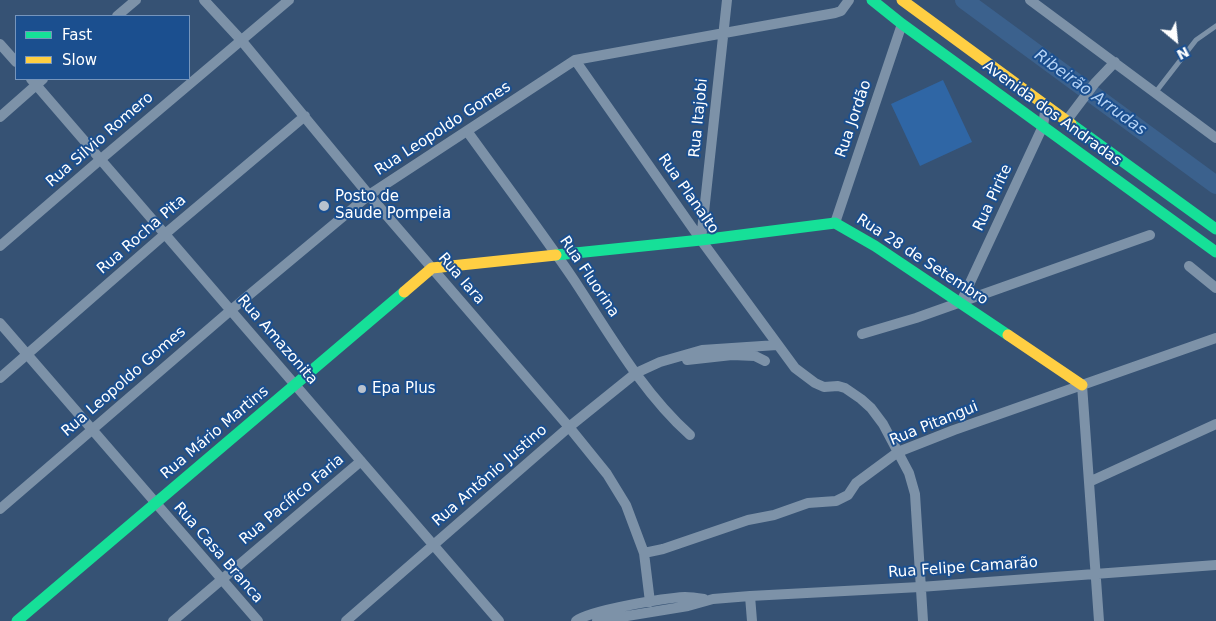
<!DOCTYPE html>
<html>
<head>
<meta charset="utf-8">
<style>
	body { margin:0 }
	#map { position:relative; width:1216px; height:621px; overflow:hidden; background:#365274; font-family:"DejaVu Sans",sans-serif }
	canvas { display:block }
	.legend { position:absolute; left:15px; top:15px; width:175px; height:65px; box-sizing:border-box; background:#1b4f8f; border:1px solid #7695bc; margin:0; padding:6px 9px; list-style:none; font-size:15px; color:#fff }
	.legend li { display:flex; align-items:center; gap:10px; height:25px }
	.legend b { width:25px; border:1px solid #7695bc }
	.north { position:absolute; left:1151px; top:15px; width:50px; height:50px; -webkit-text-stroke:4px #1b4f8f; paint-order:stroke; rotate:152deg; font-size:14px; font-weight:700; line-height:20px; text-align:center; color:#fff }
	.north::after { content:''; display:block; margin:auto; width:18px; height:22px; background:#fff; clip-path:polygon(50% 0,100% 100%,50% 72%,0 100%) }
</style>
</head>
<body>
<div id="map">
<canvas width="1216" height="621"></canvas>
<ul class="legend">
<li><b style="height:6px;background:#16e098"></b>Fast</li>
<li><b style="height:6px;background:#ffcf43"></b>Slow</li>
</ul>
<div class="north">N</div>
</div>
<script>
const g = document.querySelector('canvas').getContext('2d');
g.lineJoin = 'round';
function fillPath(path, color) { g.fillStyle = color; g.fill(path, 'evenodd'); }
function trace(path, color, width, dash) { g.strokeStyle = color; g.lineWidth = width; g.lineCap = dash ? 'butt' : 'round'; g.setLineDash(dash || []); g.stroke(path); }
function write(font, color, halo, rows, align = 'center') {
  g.font = font + ' "DejaVu Sans",sans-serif'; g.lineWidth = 4; g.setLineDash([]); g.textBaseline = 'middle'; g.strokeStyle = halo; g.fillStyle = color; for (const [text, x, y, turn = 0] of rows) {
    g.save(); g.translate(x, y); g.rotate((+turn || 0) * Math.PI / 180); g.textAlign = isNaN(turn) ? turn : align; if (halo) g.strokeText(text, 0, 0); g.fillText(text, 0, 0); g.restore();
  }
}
const green = new Path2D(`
	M943 80 972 142 920 166 891 104Z`);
const river = new Path2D(`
	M964 0C1048 62 1132 124 1216 185`);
const lane = new Path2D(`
	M1155 93 1196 40 1216 26`);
const street = new Path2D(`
	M204 0 241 40 369 195 569 427 607 474 626 505 644 553 650 602
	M1030 0 1216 138
	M117 16 136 0
	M0 44 16 62
	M575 60 701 240 795 368 815 383 824 387 838 386 845 388 861 399 871 408 883 424 909 473 915 494 923 621
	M31 79 499 621
	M0 117 43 79
	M1067 120 1095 83 1115 62
	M467 131C503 181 540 230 574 280 609 333 642 392 690 435
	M835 223 902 24
	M701 240 727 0
	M0 246 101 159 289 0
	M1189 266 1216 288
	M961 302 1043 126 1046 105
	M0 323 258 621
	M862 334 916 318 1150 235
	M687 360 732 355 755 356 765 361
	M0 378 165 234 305 116
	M1082 385 1099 621
	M1089 482 1216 424
	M0 509 231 310 369 195 575 60 835 13 841 11 849 0
	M644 553 663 549 748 520 774 515 808 503 836 501 848 495 856 483 898 452 954 430 1216 338
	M750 596 752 621
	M173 621 361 461
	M346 621 569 427 636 373 660 362 702 350 777 345
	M576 621C591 610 665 598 685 597 691 597 698 598 704 599
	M597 621 688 606 713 599 750 596 920 587 1216 565`);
const fast = new Path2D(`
	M872 0 902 24 1216 252
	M1071 124 1216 229
	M556 255 701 240 835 223 875 246 1008 335
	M17 621 404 292`);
const slow = new Path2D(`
	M902 0 1071 124
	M404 292 432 268 556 255
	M1008 335 1082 385`);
const markers = [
	[324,206,6,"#b9c2ce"],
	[362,389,5,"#b9c2ce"]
];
const streetNames = [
	["Avenida dos Andradas",1052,114,36],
	["Rua Itajobi",699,118,-84],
	["Rua Jordão",854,119,-71],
	["Rua Leopoldo Gomes",443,129,-33],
	["Rua Silvio Romero",100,140,-41],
	["Rua Planalto",688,194,55],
	["Rua Pirite",993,198,-65],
	["Rua Rocha Pita",142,235,-41],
	["Rua 28 de Setembro",922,260,33],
	["Rua Fluorina",589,277,56],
	["Rua Iara",461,279,49],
	["Rua Amazonita",277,340,49],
	["Rua Leopoldo Gomes",124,382,-41],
	["Rua Pitangui",934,424,-22],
	["Rua Mário Martins",215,433,-40],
	["Rua Antônio Justino",490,476,-41],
	["Rua Pacífico Faria",292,500,-40],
	["Rua Casa Branca",218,553,49],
	["Rua Felipe Camarão",963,568,-4]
];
const poiNames = [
	["Posto de",335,197],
	["Saude Pompeia",335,214],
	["Epa Plus",372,389]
];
const waterNames = [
	["Ribeirão Arrudas",1090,93,36]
];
fillPath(green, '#2f66a5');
trace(river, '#3b618d', 18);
trace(lane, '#7d92a8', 5);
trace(street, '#7d92a8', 10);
trace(fast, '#16e098', 11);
trace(slow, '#ffcf43', 11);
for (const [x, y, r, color] of markers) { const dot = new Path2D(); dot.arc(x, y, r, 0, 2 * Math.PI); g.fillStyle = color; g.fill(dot); trace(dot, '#1b4f8f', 2); }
write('15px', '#fff', '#1b4f8f', streetNames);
write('15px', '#fff', '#1b4f8f', poiNames, 'left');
write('italic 16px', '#b5d3f5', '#1b4f8f', waterNames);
</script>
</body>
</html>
